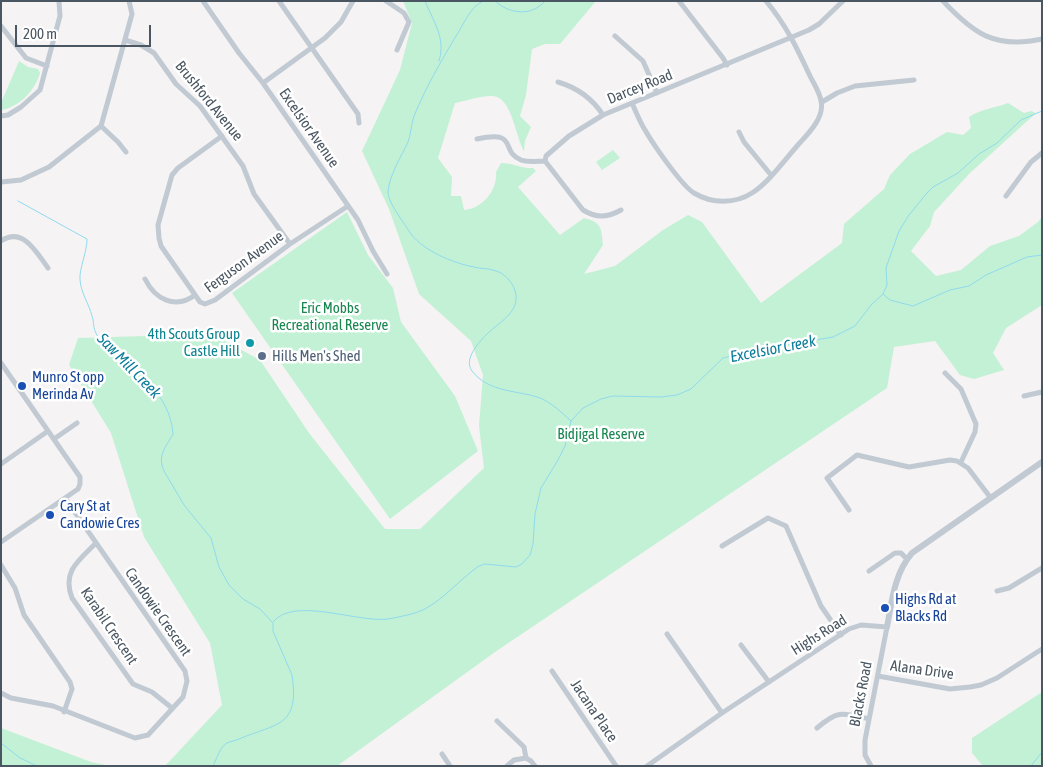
<!DOCTYPE html>
<html>
<head>
<meta charset="utf-8">
<style>
	body { margin:0 }
	#map { position:relative; width:1043px; height:767px; overflow:hidden; background:#f5f3f3; font-family:"Asap Condensed",sans-serif }
	canvas { display:block }
	.frame { position:absolute; inset:0; border:2px solid #4a5661; pointer-events:none }
	.scale { position:absolute; left:15px; top:25px; width:136px; height:22px; box-sizing:border-box; border:2px solid #4a5661; border-top:0; padding-left:6px; font-size:15px; line-height:18px; white-space:nowrap; color:#4a5661; -webkit-text-stroke:4px #fff; paint-order:stroke }
</style>
</head>
<body>
<div id="map">
<canvas width="1043" height="767"></canvas>
<div class="frame"></div>
<div class="scale">200 m</div>
</div>
<script>
const g = document.querySelector('canvas').getContext('2d');
g.lineJoin = 'round';
function fillPath(path, color) { g.fillStyle = color; g.fill(path, 'evenodd'); }
function trace(path, color, width, dash) { g.strokeStyle = color; g.lineWidth = width; g.lineCap = dash ? 'butt' : 'round'; g.setLineDash(dash || []); g.stroke(path); }
function write(font, color, halo, rows, align = 'center') {
  g.font = font + ' "Asap Condensed",sans-serif'; g.lineWidth = 5; g.setLineDash([]); g.textBaseline = 'middle'; g.strokeStyle = halo; g.fillStyle = color; for (const [text, x, y, turn = 0] of rows) {
    g.save(); g.translate(x, y); g.rotate((+turn || 0) * Math.PI / 180); g.textAlign = isNaN(turn) ? turn : align; if (halo) g.strokeText(text, 0, 0); g.fillText(text, 0, 0); g.restore();
  }
}
const green = new Path2D(`
	M403 1H596L560 44H545L532 49 526 95 520 116 531 127 525 141 524 151C516 137 512 102 497 97 488 93 465 101 455 103L438 158 452 177 451 196H461L464 210C482 209 498 190 496 172L501 163C513 163 522 169 533 168L536 171 518 187 560 235 584 218C602 223 601 227 603 245L584 274 615 266 663 230 688 215 702 222 761 303 842 243 844 224 884 189 890 175 910 154 947 132 963 135 971 128 969 117C981 109 995 108 1008 103L1024 113 1031 111 1036 113 970 173 934 212 930 226 911 251 936 276 961 270 990 246 1019 236 1038 222 1042 217V305L1006 328 993 353 1004 370 974 379 960 375 935 341 894 347 887 388 495 652 337 766H165L222 705 210 643 144 537 111 433 69 365 78 338 212 334 260 360 309 433 385 529H420L484 468 479 426 483 375 471 341 419 294 389 209 362 151 400 70 412 23Z
	M19 61 28 67 38 69 40 73C35 90 20 107 1 110V103Z
	M613 150 620 158 602 170 596 162Z
	M347 212 368 255 393 288 401 322 455 396 478 451 390 519 232 293Z
	M1042 692V766H983L972 753V738Z
	M1 728 91 762 110 766H1Z`);
const stream = new Path2D(`
	M425 1C434 23 446 38 439 61
	M483 1C470 7 464 24 456 36 440 63 426 87 414 116 411 125 411 134 408 142 401 157 390 174 388 191 387 202 405 224 411 234 424 251 453 263 474 267 481 269 489 268 496 271 504 273 511 281 514 288 523 310 501 321 488 333 479 342 463 359 472 371 489 393 518 390 540 398 552 403 561 412 571 421
	M495 1C509 14 532 17 545 1
	M18 201 87 239C87 253 79 268 80 280 81 293 89 304 92 316 94 321 93 326 95 331 100 344 113 353 124 361 148 379 171 403 173 434 166 447 157 455 164 471L184 505 211 538 219 567 229 585 243 599 260 609 272 622
	M883 294 887 285 886 268 899 231 909 215 927 193 933 187 958 173 979 154 997 143 1021 120 1042 111
	M1 743 20 758 37 766
	M213 766C217 758 220 747 227 743 231 741 235 741 239 739 277 723 300 727 292 675L273 631V622C294 596 357 623 388 619 399 617 415 614 425 609 445 598 460 579 479 566L485 564 516 567 522 564 530 555 533 544 535 514 541 488 558 460 565 446 571 421 583 408 601 399 613 396 661 397 677 395 691 389 723 358 757 350 833 337 855 326 871 305 883 294 890 300 913 306 950 290 969 286 986 275 1027 257 1042 255
	M1031 766 1042 752`);
const minor = new Path2D(`
	M203 1 239 53 263 83 358 220 373 251 387 274
	M279 1 358 114 359 123
	M386 1 404 13 409 22 397 50
	M679 1 723 58 727 65
	M943 1C974 34 995 49 1042 39
	M1 26 26 58 47 66
	M615 36 643 61 657 93
	M125 40 141 45 154 53 176 84 200 106 243 166 254 194 290 244
	M558 82C578 88 592 98 603 115
	M263 83 325 38 341 22 353 1
	M822 102 837 93 855 86 914 80
	M632 103C636 112 640 122 645 130 653 144 682 186 694 193 712 204 735 204 752 193 768 183 784 161 797 146 807 135 825 118 821 101 820 93 814 84 810 76 797 48 786 25 766 1
	M1 116 8 115 21 107 40 90 60 16 59 1
	M101 126 118 142 126 152
	M739 132 744 142 771 175
	M222 136 178 168 172 175 158 225 159 238 161 246 200 302 205 304 215 300 290 244 348 206
	M477 139C520 130 499 151 521 160 529 163 537 161 545 161
	M1 182 21 180 49 167 101 126 132 14 129 1
	M1006 196 1031 162 1042 153
	M621 210C607 218 596 218 583 210L545 161 546 156 569 136 603 115 809 30 819 24 843 1
	M1 241C23 226 37 253 48 268
	M145 279C155 299 175 310 195 295
	M1 363 80 477V484L78 489 1 542
	M945 373 961 389 976 424 975 432 961 462
	M1024 396 1042 392
	M54 439 77 423
	M1 464 48 431
	M849 510 827 478 857 455 909 467 950 460 957 461 968 468 990 497
	M95 544C78 561 62 572 72 598L133 684 152 692 172 708
	M722 546 768 518 786 526 821 606 841 635
	M1 565 15 588 24 615 70 682 72 689 64 712
	M869 571 895 553H901L907 559
	M997 591 1009 588 1042 568
	M667 634 722 713
	M741 645 769 682
	M552 671 616 766
	M878 676 950 689 970 687 981 685 997 678 1042 649
	M1 693 11 698 53 706 135 738 148 735 183 697 187 681 185 671 65 498
	M497 721 524 747 526 758
	M817 728C839 709 843 713 869 719
	M442 754 450 766
	M507 766 514 760 526 758 531 761 535 766
	M647 766 722 713 849 629 861 625 887 627 865 740V755L871 766`);
const tertiary = new Path2D(`
	M887 627C892 601 894 574 912 553L1042 462`);
const markers = [
	[250,343,5,"#0f9aa8"],
	[262,356,5,"#5c6f8a"],
	[22,386,5,"#1a4fb4"],
	[50,515,5,"#1a4fb4"],
	[885,608,5,"#1a4fb4"]
];
const streetNames = [
	["Darcey Road",640,87,-22],
	["Brushford Avenue",209,101,51],
	["Excelsior Avenue",309,128,55],
	["Ferguson Avenue",244,262,-36],
	["Candowie Crescent",158,612,55],
	["Karabil Crescent",109,626,56],
	["Highs Road",819,635,-32],
	["Alana Drive",922,670,8],
	["Blacks Road",861,694,-79],
	["Jacana Place",594,711,56]
];
const parkNames = [
	["Eric Mobbs",330,308],
	["Recreational Reserve",330,325],
	["Bidjigal Reserve",601,434]
];
const cultureNames = [
	["4th Scouts Group",240,334],
	["Castle Hill",240,351]
];
const serviceNames = [
	["Hills Men's Shed",272,356]
];
const transitNames = [
	["Munro St opp",32,377],
	["Merinda Av",32,394],
	["Cary St at",60,506],
	["Candowie Cres",60,523],
	["Highs Rd at",895,599],
	["Blacks Rd",895,616]
];
const waterNames = [
	["Excelsior Creek",773,349,-11],
	["Saw Mill Creek",129,366,46]
];
fillPath(green, '#c3f1d5');
trace(stream, '#90daee', 1);
trace(minor, '#c1cad2', 5);
trace(tertiary, '#c1cad2', 6);
for (const [x, y, r, color] of markers) { const dot = new Path2D(); dot.arc(x, y, r, 0, 2 * Math.PI); g.fillStyle = color; g.fill(dot); trace(dot, '#fff', 2); }
write('15px', '#4a5661', '#fff', streetNames);
write('15px', '#17864f', '#fff', parkNames);
write('15px', '#0d838f', '#fff', cultureNames, 'right');
write('15px', '#4e5e75', '#fff', serviceNames, 'left');
write('15px', '#164399', '#fff', transitNames, 'left');
write('italic 16px', '#0c7c9b', '#fff', waterNames);
</script>
</body>
</html>
